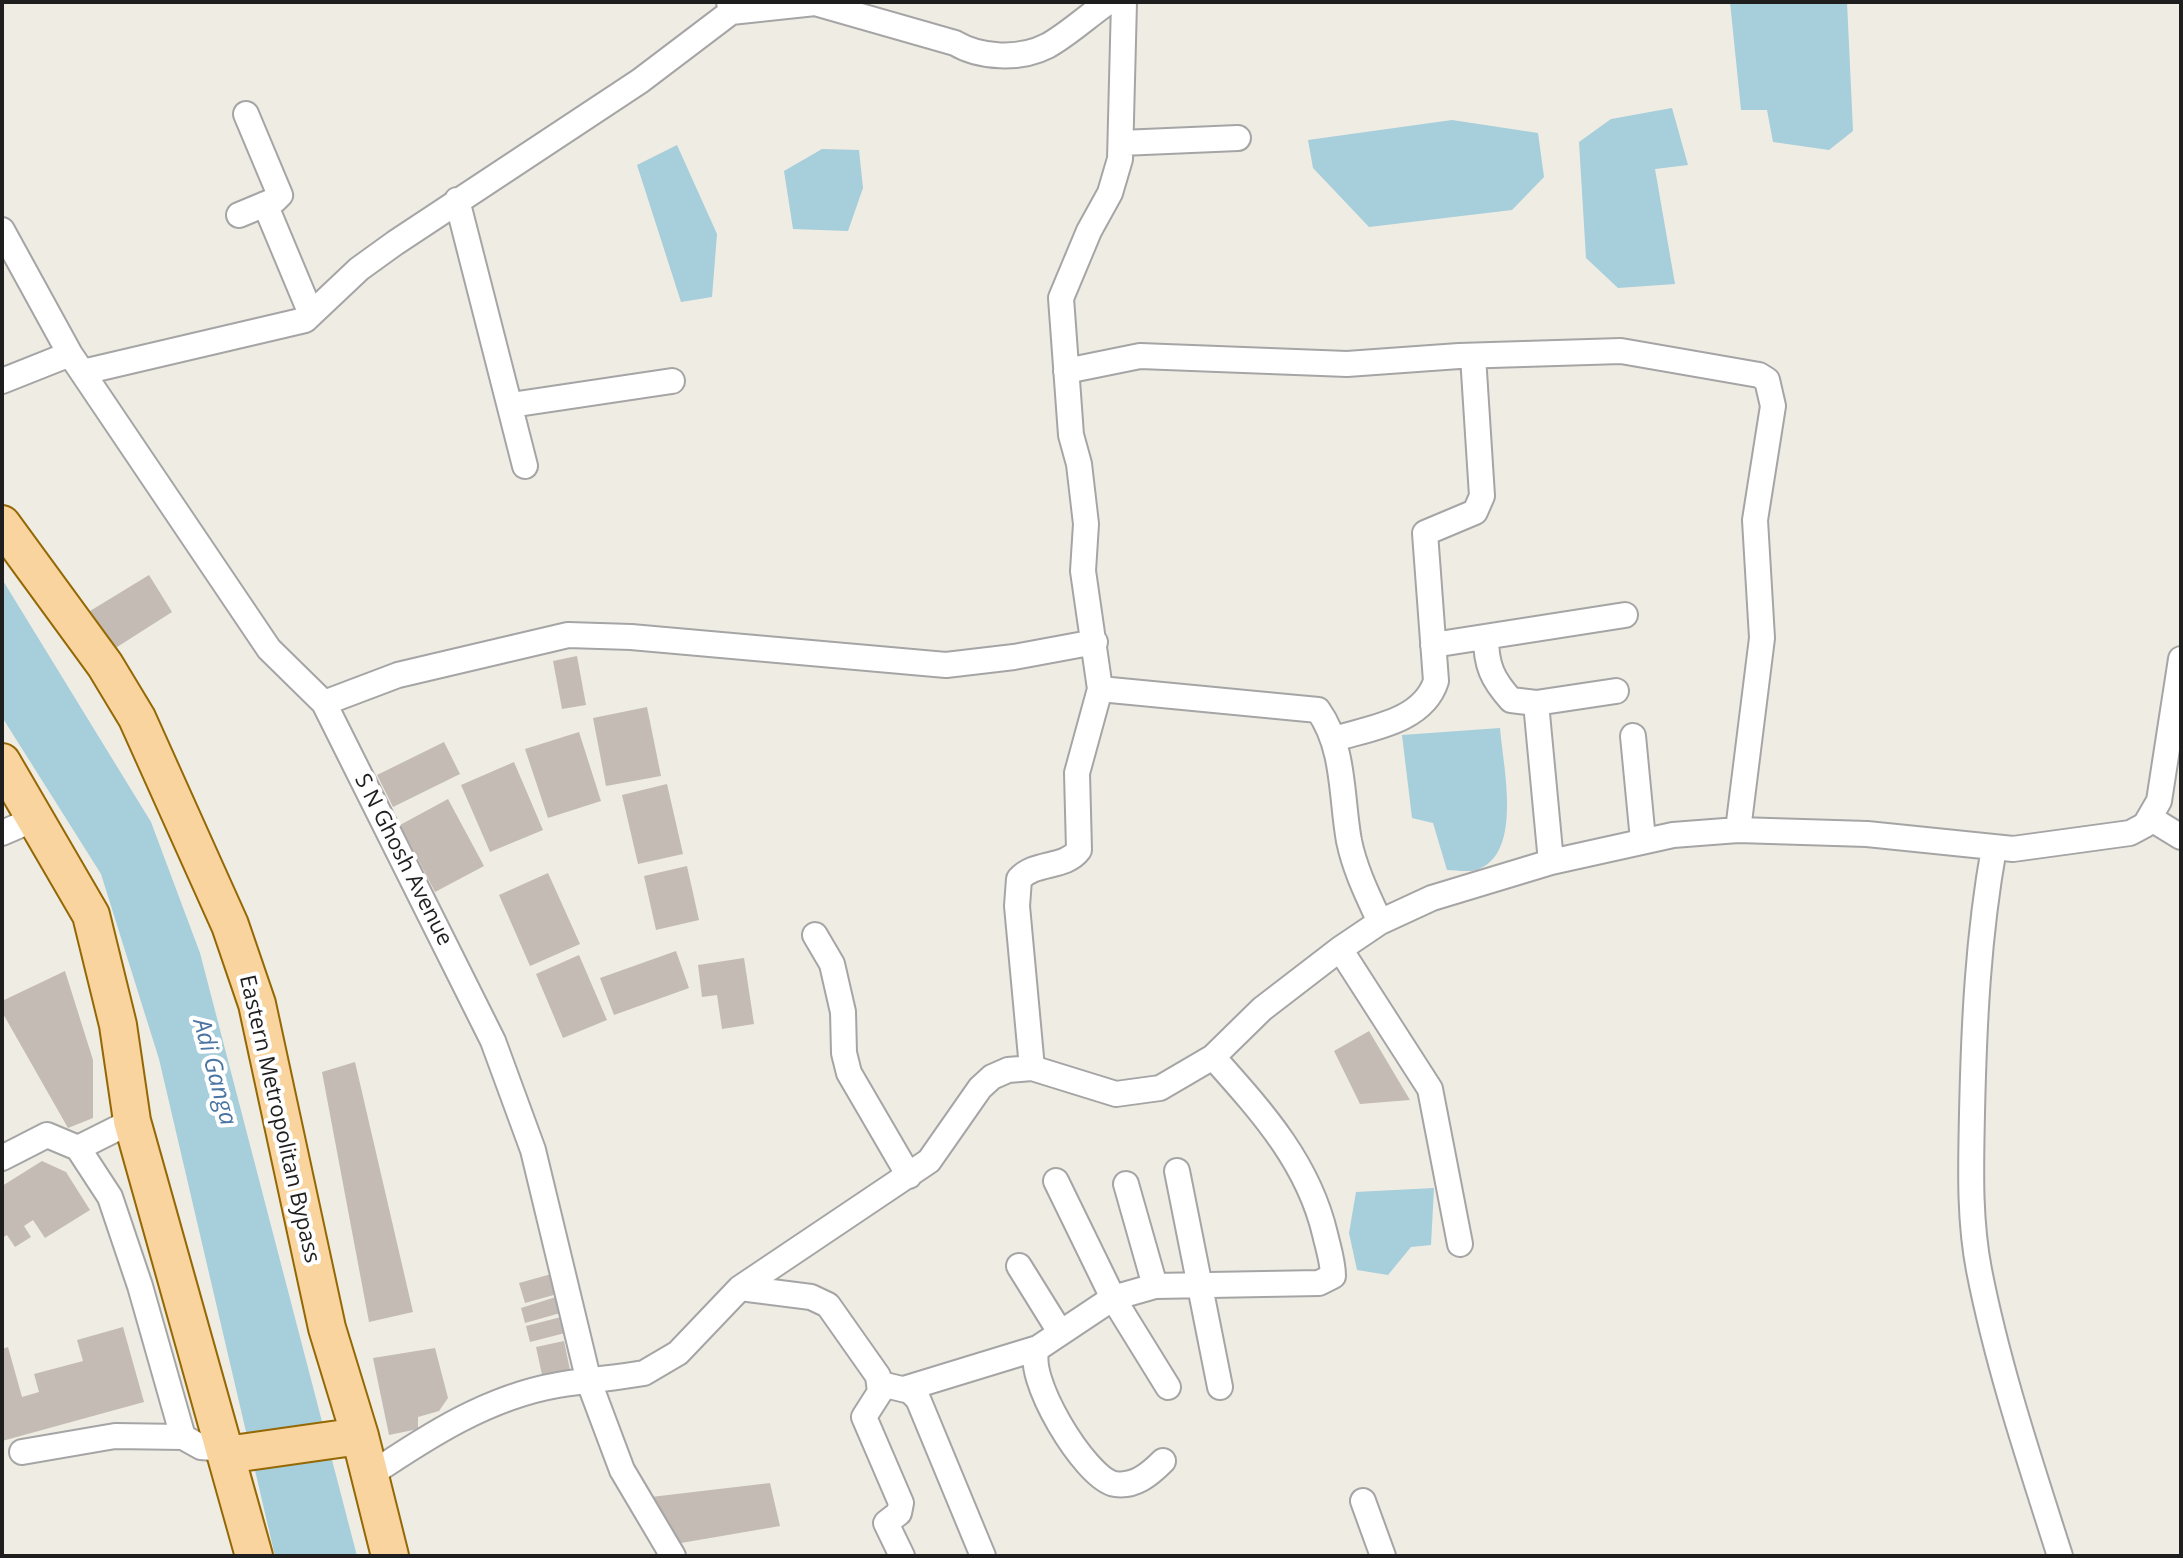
<!DOCTYPE html>
<html>
<head>
<meta charset="utf-8">
<style>
	body { margin:0 }
	#map { position:relative; width:2183px; height:1558px; overflow:hidden; background:#efece4; font-family:"Open Sans",sans-serif }
	canvas { display:block }
	.frame { position:absolute; inset:0; border:4px solid #1e1e1e; pointer-events:none }
</style>
</head>
<body>
<div id="map">
<canvas width="2183" height="1558"></canvas>
<div class="frame"></div>
</div>
<script>
const g = document.querySelector('canvas').getContext('2d');
g.lineJoin = 'round';
function fillPath(path, color) { g.fillStyle = color; g.fill(path, 'evenodd'); }
function trace(path, color, width, dash) { g.strokeStyle = color; g.lineWidth = width; g.lineCap = dash ? 'butt' : 'round'; g.setLineDash(dash || []); g.stroke(path); }
function write(font, color, halo, rows, align = 'center') {
  g.font = font + ' "Open Sans",sans-serif'; g.lineWidth = 8; g.setLineDash([]); g.textBaseline = 'middle'; g.strokeStyle = halo; g.fillStyle = color; for (const [text, x, y, turn = 0] of rows) {
    g.save(); g.translate(x, y); g.rotate((+turn || 0) * Math.PI / 180); g.textAlign = isNaN(turn) ? turn : align; if (halo) g.strokeText(text, 0, 0); g.fillText(text, 0, 0); g.restore();
  }
}
const water = new Path2D(`
	M1730 2H1847L1853 131 1829 150 1773 142 1767 110H1741Z
	M1672 108 1688 165 1655 169 1675 284 1618 288 1586 258 1579 142 1611 119Z
	M1452 120 1538 133 1544 177 1512 210 1369 227 1313 168 1308 140Z
	M677 145 717 234 712 297 681 302 637 165Z
	M822 149 859 150 863 188 848 231 793 229 784 171Z
	M2 579 151 822 200 953 357 1556H275L159 1059 101 874 2 717Z
	M1500 728C1503 767 1523 851 1479 869 1470 873 1456 870 1447 870L1433 823 1412 818 1402 735Z
	M1434 1188 1431 1245 1411 1247 1388 1275 1357 1270 1349 1233 1356 1192Z`);
const building = new Path2D(`
	M149 575 172 612 114 649 90 611Z
	M577 656 586 705 562 709 553 661Z
	M647 707 661 776 606 786 593 718Z
	M579 732 601 801 548 818 525 749Z
	M444 742 460 774 393 807 377 775Z
	M514 762 543 830 490 852 461 785Z
	M667 784 683 854 638 864 622 795Z
	M448 799 484 866 435 892 400 825Z
	M687 866 699 920 656 930 644 876Z
	M548 873 580 944 530 966 499 895Z
	M676 951 689 988 614 1015 600 978Z
	M579 955 607 1020 563 1038 536 974Z
	M744 958 754 1024 722 1029 717 995 702 997 698 965Z
	M65 971 93 1060V1118L68 1128 2 1012V1001Z
	M1369 1031 1410 1100 1360 1104 1334 1051Z
	M355 1062 413 1312 369 1322 322 1072Z
	M42 1161 66 1172 90 1210 45 1238 33 1220 24 1226 31 1237 15 1247 7 1235 2 1238V1186Z
	M555 1273 561 1293 525 1303 519 1283Z
	M559 1296 564 1312 525 1323 521 1308Z
	M561 1317 565 1333 530 1342 526 1326Z
	M123 1327 144 1402 2 1441V1349L8 1347 22 1397 39 1392 34 1374 83 1361 77 1340Z
	M564 1341 570 1370 542 1375 536 1347Z
	M435 1348 448 1398 439 1411 418 1417V1429L389 1435 373 1358Z
	M770 1483 780 1526 681 1543 651 1497Z`);
const minor = new Path2D(`
	M731 12 815 3 955 43C980 58 1020 60 1047 46 1066 36 1089 15 1108 2
	M1121 143 1238 138
	M457 200 525 466
	M265 204 311 314
	M239 215 275 200 280 195 246 114
	M2 230 70 354 269 649 324 703 493 1041 533 1150 589 1382 622 1470 673 1556
	M1066 371 1140 356 1347 364 1459 356 1621 351 1759 375 1767 380 1773 406 1755 520 1762 638 1738 830
	M83 372 305 320 359 269 395 243 640 81 731 12 729 2
	M2 381 70 354
	M511 405 672 381
	M1486 637C1486 665 1492 679 1511 700L1536 703 1551 862
	M1433 645 1625 615
	M1100 689 1083 571 1086 524 1079 464 1071 435 1061 298 1089 231 1110 193 1120 159 1124 2
	M324 703 398 675 568 635 631 637 946 665 1014 657 1095 642
	M1536 703 1616 691
	M1633 736 1643 840
	M1334 739C1370 728 1423 722 1436 681L1425 533 1475 512 1482 496 1473 356
	M2150 818 2181 837
	M2 833 37 818
	M1994 848C1978 937 1974 1023 1972 1113 1971 1166 1969 1218 1979 1270 1998 1367 2030 1462 2060 1556
	M815 935 832 964 843 1012 844 1053 849 1073 909 1176
	M1340 949 1430 1089 1460 1244
	M1032 1068 1017 906 1019 879C1035 861 1065 869 1079 850L1077 773 1100 689 1318 710C1345 748 1341 797 1349 841 1355 870 1368 896 1380 922
	M78 1148 132 1121
	M2 1158 47 1135 78 1148 110 1197 140 1286 183 1437 201 1447 224 1449
	M1177 1171 1220 1387
	M1056 1181 1113 1298 1168 1387
	M1126 1184 1155 1286
	M1019 1266 1060 1332
	M740 1288 811 1297 828 1305 878 1376 880 1392 864 1417 901 1503 899 1513 886 1523 902 1556
	M881 1384 910 1391 918 1399 983 1556
	M904 1389 1038 1348
	M22 1452 115 1436 183 1437
	M1163 1461C1150 1474 1135 1487 1115 1484 1085 1479 1022 1373 1038 1348L1113 1298 1155 1286 1319 1283 1333 1276C1333 1262 1328 1247 1325 1234 1308 1162 1261 1111 1213 1057
	M370 1475C428 1436 488 1397 558 1385 586 1380 616 1378 644 1373L678 1353 740 1288 929 1161 980 1088 992 1077 1008 1070 1032 1068 1116 1094 1160 1088 1213 1057 1262 1009 1340 949 1380 922 1432 898 1551 862 1673 835 1738 830 1867 834 2013 849 2130 833 2145 825 2159 801 2181 659
	M1363 1501 1383 1556`);
const primary = new Path2D(`
	M2 524 105 665 137 718 230 925 257 1004 327 1328 360 1436 390 1556
	M2 762 91 915 118 1025 132 1121 254 1556
	M226 1455 360 1436`);
const streetNames = [
	["S N Ghosh Avenue",403,860,63],
	["Eastern Metropolitan Bypass",279,1119,77]
];
const waterNames = [
	["Adi Ganga",214,1072,75]
];
fillPath(water, '#a6cedb');
fillPath(building, '#c3bbb4');
trace(minor, '#a5a5a5', 28);
trace(primary, '#946804', 40);
trace(minor, '#fff', 24);
trace(primary, '#f9d49f', 36);
write('22px', '#1e1e1e', '#fff', streetNames);
write('italic 24px', '#4a75a3', '#fff', waterNames);
</script>
</body>
</html>
